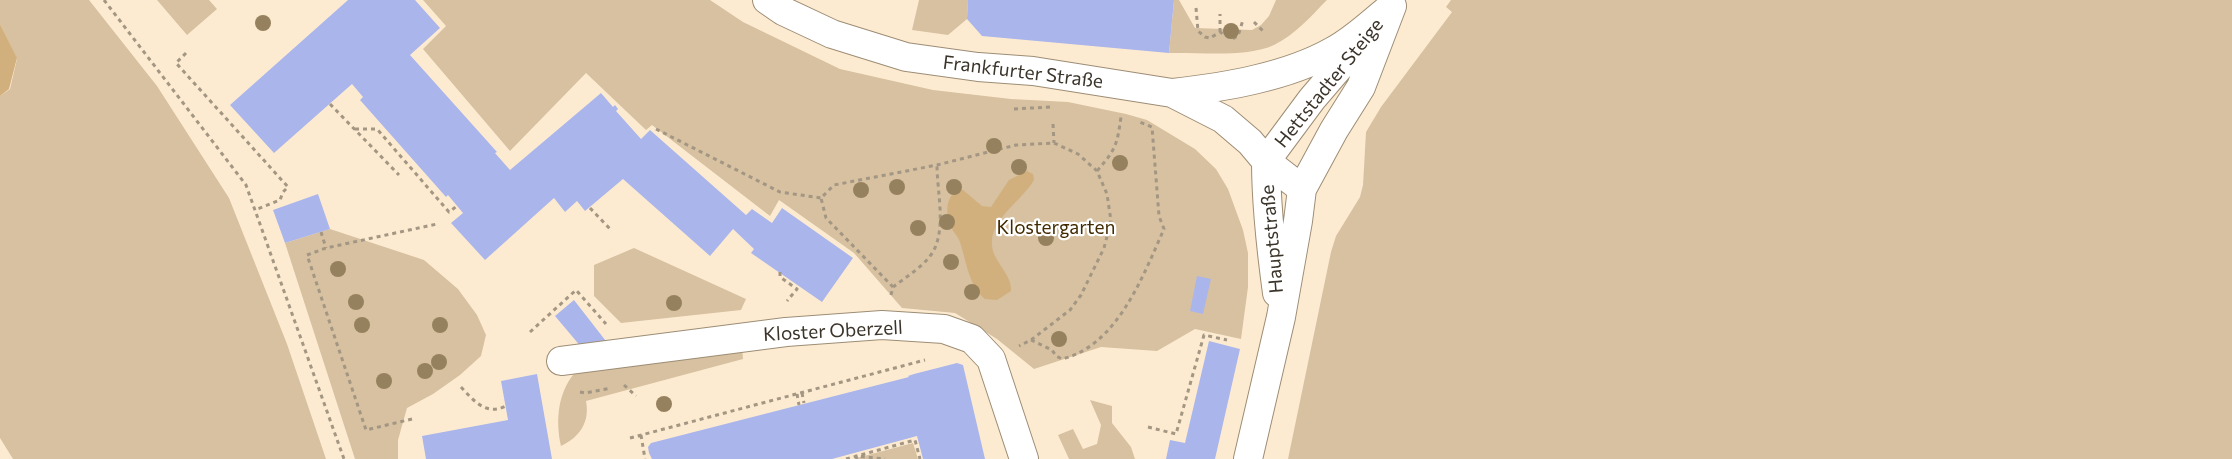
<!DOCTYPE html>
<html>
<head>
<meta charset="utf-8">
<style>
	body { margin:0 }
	canvas { display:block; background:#fdebd1 }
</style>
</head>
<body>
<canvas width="2232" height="459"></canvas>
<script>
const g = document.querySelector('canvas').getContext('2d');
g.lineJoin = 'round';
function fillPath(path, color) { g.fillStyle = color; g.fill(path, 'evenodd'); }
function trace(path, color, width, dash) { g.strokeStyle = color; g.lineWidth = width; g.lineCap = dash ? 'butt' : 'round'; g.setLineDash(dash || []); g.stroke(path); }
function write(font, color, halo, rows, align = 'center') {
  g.font = font + ' Commissioner,sans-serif'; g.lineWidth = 4.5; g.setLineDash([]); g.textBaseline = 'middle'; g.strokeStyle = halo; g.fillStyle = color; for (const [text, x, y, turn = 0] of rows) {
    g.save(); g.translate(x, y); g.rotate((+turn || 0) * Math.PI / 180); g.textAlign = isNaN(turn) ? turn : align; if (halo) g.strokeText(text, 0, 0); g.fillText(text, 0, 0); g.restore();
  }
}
const green = new Path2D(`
	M0 0H89L157 86 229 198 287 344 326 459H13L0 438V96L10 89 17 59 0 24Z
	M157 0H209L217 9 187 35Z
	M423 0H710L743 22 840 69 933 90 1011 99 1068 102 1126 114 1147 120 1195 149 1216 169 1228 189 1243 230 1248 253V287L1241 339 1195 329 1157 351 1101 347 1034 369 997 339 955 313 902 308 854 253 779 200 770 216 652 125 646 130 586 73 510 151 423 49 446 26Z
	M919 0H968L967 19 948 35 912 30Z
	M1174 0H1179L1195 28 1252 30 1261 25 1269 16 1276 0H1327C1311 16 1295 35 1274 45 1246 58 1199 52 1169 53Z
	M1451 0H2232V459H1288L1331 252 1336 236 1360 197 1363 185 1366 132 1381 107 1452 12 1446 7Z
	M330 229 424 260 458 289 477 315 486 335 481 356 460 375 433 394 407 408 398 440V459H355L285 243Z
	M634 248 746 299 741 310 621 323 594 296V265Z
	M742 347 743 359 586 401C590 422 580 437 561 446 555 419 558 390 578 369Z
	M1090 400 1112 406V423L1131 447 1135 459H1069L1058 435 1073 429 1083 449 1097 444 1101 425Z
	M913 443 918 459H853Z`);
const water = new Path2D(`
	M0 24 17 58 9 89 0 96Z
	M1027 171 1033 174 1034 180C1020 204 981 224 995 256 1001 268 1012 278 1011 291L997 300 985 299C969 287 966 260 960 242 958 236 952 231 950 225 945 213 946 190 963 190L982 206 991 207 1009 180Z`);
const building = new Path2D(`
	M348 0H415L440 28 410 55 497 152 495 153 510 170 601 93 613 107 615 105 618 109 616 111 641 139 650 130 746 215 752 209 772 223 782 208 853 258 822 302 751 253 754 249 733 229 710 256 623 179 585 211 577 201 565 212 554 198 485 260 451 223 463 213 448 195 446 197 360 100 363 97 352 84 274 153 230 105Z
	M968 0H1174L1169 53 982 36 967 19Z
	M318 194 330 229 285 243 273 210Z
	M1197 276 1211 279 1203 314 1190 311Z
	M574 300 609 345 582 348 555 316Z
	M1209 341 1240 349 1215 459H1166L1170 440 1185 443Z
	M957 363 963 365 985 459H923L917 436 832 459H652L649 453 648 447 651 443 909 377 908 376 914 374Z
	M537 374 552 459H426L422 436 508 420 501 381Z`);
const path = new Path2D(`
	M104 0 246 185 344 459
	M1196 8 1198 31 1205 37 1210 38 1220 32 1232 39 1238 36 1243 20
	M1254 22 1263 31
	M1220 32V14
	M186 53 176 63 288 187 283 192 280 200 255 210
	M330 104 399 175
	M1014 109 1050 107
	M1053 124 1054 143
	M355 129H377L449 212 457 206
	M656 129 780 192 821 198
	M1097 171C1116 149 1117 145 1121 117
	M590 208 612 231
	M321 232 326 248
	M780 272V277L797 289 787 301
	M893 287C906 277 926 265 934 250 946 225 937 192 937 165
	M891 295 893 287 826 218 821 198 834 185 937 165 1016 145 1054 143 1078 154 1097 171 1107 194 1111 221 1104 248 1081 295 1070 310 1031 340 1019 346
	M530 332 576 290 606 324
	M1031 340 1052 350 1056 356 1062 359C1117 346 1143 276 1164 229L1159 216 1152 127 1137 121
	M624 385 636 396
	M461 387C474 401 486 416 506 406
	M580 392 585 393 611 388
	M802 393 804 403
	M797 394 799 405
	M412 419 366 430 307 255 326 248 437 224
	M1148 427 1176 434 1204 335 1227 340
	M641 435 645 459
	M630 438 925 360
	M846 459 915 440 920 459
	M857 459 856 456 885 459`);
const minor = new Path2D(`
	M561 361 786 332 882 325 944 329 972 339 991 359 1024 459`);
const major = new Path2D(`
	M767 0 783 11 832 34 906 57 978 67 1033 71 1172 93 1223 119 1250 142 1266 161 1302 189
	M1173 93C1225 87 1287 77 1333 51 1354 40 1372 22 1391 7
	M1266 161 1312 99 1360 43
	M1266 161C1266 206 1271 249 1277 293
	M1248 459 1281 317 1298 221 1302 189 1334 130 1361 87 1392 6`);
const trees = [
	[263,23],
	[1231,31],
	[994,146],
	[1120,163],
	[1019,167],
	[897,187],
	[954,187],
	[861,190],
	[947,222],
	[918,228],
	[1046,238],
	[951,262],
	[338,269],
	[972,292],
	[356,302],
	[674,303],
	[362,325],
	[440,325],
	[1059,339],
	[439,362],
	[425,371],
	[384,381],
	[664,404]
];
const streetNames = [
	["Frankfurter Straße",1023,72,7],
	["Hettstadter Steige",1329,83,-51],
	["Hauptstraße",1272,239,-95],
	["Kloster Oberzell",833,331,-3]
];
const parkNames = [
	["Klostergarten",1056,228]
];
fillPath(green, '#d7c1a1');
fillPath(water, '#d1b07d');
fillPath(building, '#aab5eb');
trace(minor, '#9d8d75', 30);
trace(major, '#9d8d75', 30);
trace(path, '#a39683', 3, [4, 4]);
trace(minor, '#fff', 28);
trace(major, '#fff', 28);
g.fillStyle = '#96815e';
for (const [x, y] of trees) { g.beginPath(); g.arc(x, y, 8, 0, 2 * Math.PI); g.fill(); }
write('19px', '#3b342a', '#fff', streetNames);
write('19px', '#422b00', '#fff', parkNames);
</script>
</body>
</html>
